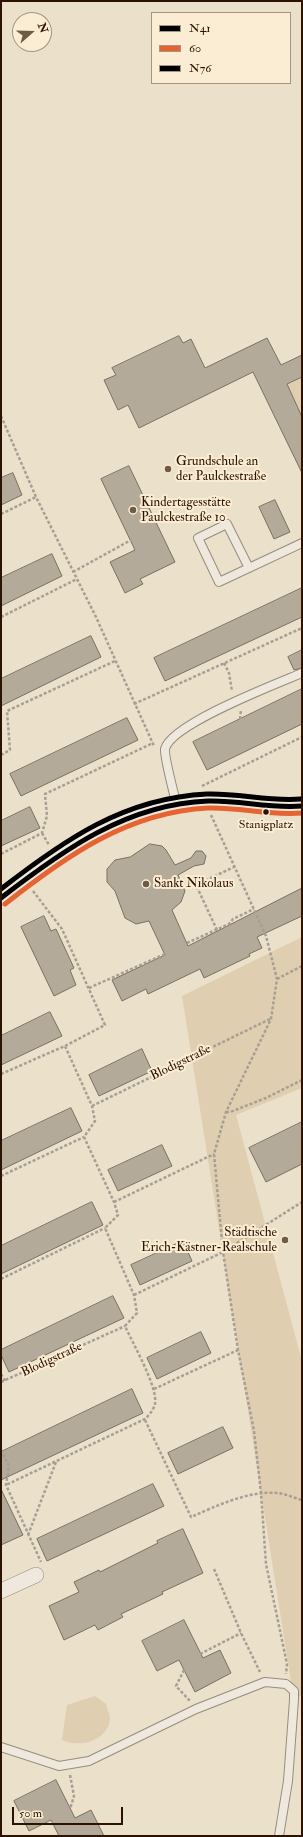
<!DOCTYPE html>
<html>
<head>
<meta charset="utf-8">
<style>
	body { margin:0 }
	#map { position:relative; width:303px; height:1837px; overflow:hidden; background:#ebe0c9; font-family:"IM FELL Double Pica",serif }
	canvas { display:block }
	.frame { position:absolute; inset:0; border:2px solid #2c1200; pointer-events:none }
	.legend { position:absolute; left:151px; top:12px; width:140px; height:72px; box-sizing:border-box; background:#fbedd3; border:1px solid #a8957f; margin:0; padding:5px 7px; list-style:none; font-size:12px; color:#2c1200 }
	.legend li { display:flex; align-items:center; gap:8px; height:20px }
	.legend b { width:20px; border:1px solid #a8957f }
	.north { position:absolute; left:12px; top:12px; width:40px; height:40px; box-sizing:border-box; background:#fbedd3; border:1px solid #a8957f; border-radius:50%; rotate:70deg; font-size:11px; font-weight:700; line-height:16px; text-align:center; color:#2c1200 }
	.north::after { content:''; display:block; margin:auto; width:14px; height:18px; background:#6f5a46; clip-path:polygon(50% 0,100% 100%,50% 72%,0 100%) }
	.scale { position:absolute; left:12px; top:1807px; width:111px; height:18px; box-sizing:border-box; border:2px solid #2c1200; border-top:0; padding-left:5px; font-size:12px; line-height:14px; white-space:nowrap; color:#2c1200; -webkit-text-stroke:3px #fbedd3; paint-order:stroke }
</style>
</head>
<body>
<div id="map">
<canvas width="303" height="1837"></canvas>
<div class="frame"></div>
<ul class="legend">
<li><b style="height:5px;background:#000"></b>N41</li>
<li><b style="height:5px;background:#e66432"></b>60</li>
<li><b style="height:5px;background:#000"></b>N76</li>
</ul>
<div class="north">N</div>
<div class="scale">50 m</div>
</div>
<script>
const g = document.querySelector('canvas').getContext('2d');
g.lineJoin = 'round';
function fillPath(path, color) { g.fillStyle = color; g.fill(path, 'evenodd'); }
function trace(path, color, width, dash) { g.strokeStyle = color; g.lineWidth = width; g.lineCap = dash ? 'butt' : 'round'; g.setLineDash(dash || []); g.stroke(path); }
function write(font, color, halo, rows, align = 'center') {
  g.font = font + ' "IM FELL Double Pica",serif'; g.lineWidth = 4; g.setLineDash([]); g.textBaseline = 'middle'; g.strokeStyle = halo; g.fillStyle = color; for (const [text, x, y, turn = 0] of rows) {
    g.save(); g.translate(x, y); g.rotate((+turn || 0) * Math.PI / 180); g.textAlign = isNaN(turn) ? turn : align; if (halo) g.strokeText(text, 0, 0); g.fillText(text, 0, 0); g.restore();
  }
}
const green = new Path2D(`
	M302 377V417L287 384Z
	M302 937V1088L236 1115 302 1361V1695L294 1700 182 996Z
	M95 1696 106 1704C107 1708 110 1715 110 1719 107 1742 79 1748 62 1740L67 1705Z`);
const building = new Path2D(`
	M179 336 183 343 191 339 205 368 267 338 281 365 302 355V377L287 384 302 417V473L253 372 139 428 128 405 118 410 104 380 116 375 112 368Z
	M129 466 175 562 140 579 143 584 125 593 110 562 135 550 101 479Z
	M13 473 22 495 1 505V478Z
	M275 500 290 532 274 539 259 507Z
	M52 554 62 576 1 606V578Z
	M302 588V617L165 681 154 658Z
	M91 636 101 657 1 706V679Z
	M302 650V668L294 670 288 657Z
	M302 689V724L207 770 193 742Z
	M127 718 138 740 21 796 10 774Z
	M30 807 40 828 1 846V821Z
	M150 844 162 846 166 850 175 865 191 858 196 851H202L206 856 204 864 194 866 178 875 185 891 181 902 172 910 188 946 302 888V916L257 937 262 948 249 954 250 956 204 978 200 969 148 994 146 989 122 1001 112 980 165 955 149 921 136 924 125 918 115 891 107 882V869L115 860 130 857Z
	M44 916 51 931 56 929 74 968 70 970 76 985 54 996 21 927Z
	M50 1012 62 1036 1 1065V1036Z
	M142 1049 152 1071 99 1096 89 1075Z
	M71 1108 82 1131 1 1170V1141Z
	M302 1122V1164L266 1182 249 1148Z
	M162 1145 172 1166 118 1191 108 1170Z
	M92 1202 103 1225 1 1274V1246Z
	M183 1241 192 1261 140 1285 131 1265Z
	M113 1296 124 1318 9 1372 1 1355V1350Z
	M201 1332 211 1353 157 1379 147 1358Z
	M132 1389 143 1413 1 1480V1452Z
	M223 1427 233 1448 178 1474 168 1453Z
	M153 1484 164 1506 47 1561 37 1539Z
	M1 1489 23 1535 1 1545Z
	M183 1529 203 1573 162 1592 163 1594 121 1614 123 1617 98 1630 95 1625 64 1640 49 1606 79 1592 74 1582 99 1570 100 1572 158 1543 157 1541Z
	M184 1620 203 1658 220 1650 231 1673 195 1692 179 1660 157 1671 142 1641Z
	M56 1780 75 1818 91 1810 104 1836H59L51 1820 29 1831 14 1801Z`);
const path = new Path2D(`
	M1 416 36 497 96 617 154 746
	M1 514 36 497
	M73 572 131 540
	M1 617 77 579
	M224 663 229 673 232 691
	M134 704 302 628
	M240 719 241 710
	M1 755 10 750 7 711 115 661
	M202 786 302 737
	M211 815 266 936 277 979 271 1019 226 1112 214 1154 223 1252 238 1350 254 1431 261 1493 266 1564 287 1664 286 1674
	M42 833 49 845
	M1 854 42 833 47 816 45 794 153 743
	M33 891 62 929 105 1025 65 1046
	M217 930 196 885 234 867
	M187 943 229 924 233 919 254 909
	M277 979 302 966
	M89 988 165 954
	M1 1074 65 1046 92 1106 95 1121 84 1137 114 1202 118 1215 105 1228 134 1295 137 1313 125 1326C133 1344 158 1387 155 1404 153 1411 149 1415 145 1419L6 1485
	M92 1106 270 1019
	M226 1112H230L266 1098 302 1080
	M1 1176 84 1137
	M114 1202 214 1154
	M1 1279 105 1228
	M134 1295 223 1252 302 1202
	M1 1374 5 1381
	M1 1382 125 1326
	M154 1389 238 1350
	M145 1420 191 1517C216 1506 250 1490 278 1493 286 1494 294 1498 302 1500
	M1 1450 9 1466 6 1485 41 1562
	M28 1535 56 1462
	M214 1569 241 1633 260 1672
	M200 1654 241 1633
	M184 1670 176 1686 190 1701
	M70 1775 74 1796 70 1809`);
const service = new Path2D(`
	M249 568 227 524 198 538 219 582 302 543
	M176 803C174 793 164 757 165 749 171 724 276 684 302 673
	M1 1747 59 1766 89 1761 196 1709 265 1682 286 1684 294 1691V1700L288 1781 279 1836`);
const minor = new Path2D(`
	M1 898C65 848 123 803 208 801 240 800 271 811 302 806
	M1 1591 36 1575`);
const bus1 = new Path2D(`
	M1 898C63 850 127 804 208 801 240 800 270 809 302 806`);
const bus2 = new Path2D(`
	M5 904C66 856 128 812 208 808 240 807 270 816 302 813`);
const bus3 = new Path2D(`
	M1 889C64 840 124 798 207 794 239 793 270 802 301 799`);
const markers = [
	[168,469,4,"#6f5a46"],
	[133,510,4,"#6f5a46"],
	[266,812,3.5,"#2c1200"],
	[146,884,4,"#6f5a46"],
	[285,1240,4,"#6f5a46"]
];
const busNames = [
	["Stanigplatz",266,825]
];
const poiNames = [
	["Grundschule an",176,462],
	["der Paulckestraße",176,477],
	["Kindertagesstätte",141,503],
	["Paulckestraße 10",141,518],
	["Sankt Nikolaus",154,884],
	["Städtische",277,1233,"right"],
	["Erich-Kästner-Realschule",277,1248,"right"]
];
const streetNames = [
	["Blodigstraße",181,1063,-26],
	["Blodigstraße",52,1360,-25]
];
fillPath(green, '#dfceb0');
fillPath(building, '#b3aa9a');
trace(building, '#7a7062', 1);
trace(service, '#958c7d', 10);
trace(minor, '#958c7d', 16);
trace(path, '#a79f95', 2.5, [3, 2]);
trace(service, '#eee8dd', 8);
trace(minor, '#eee8dd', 15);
trace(bus1, '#000', 5);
trace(bus2, '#e66432', 5);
trace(bus3, '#000', 5);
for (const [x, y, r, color] of markers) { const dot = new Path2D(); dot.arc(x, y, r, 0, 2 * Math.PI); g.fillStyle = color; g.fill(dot); trace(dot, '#fbedd3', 1.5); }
write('12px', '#2c1200', '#fbedd3', busNames);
write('13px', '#2c1200', '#fbedd3', poiNames, 'left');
write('13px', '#2c1200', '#fbedd3', streetNames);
</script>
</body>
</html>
